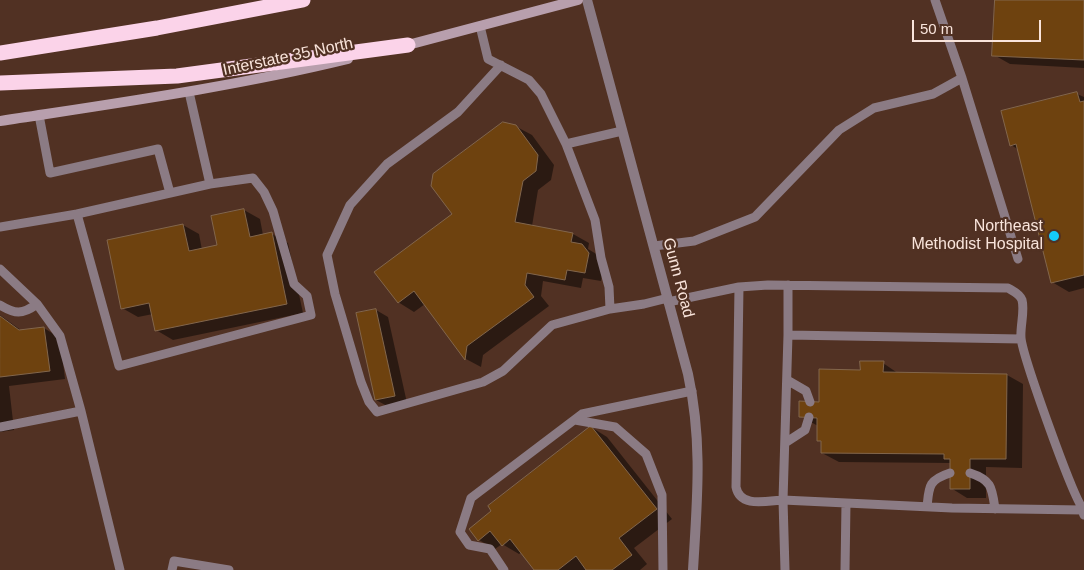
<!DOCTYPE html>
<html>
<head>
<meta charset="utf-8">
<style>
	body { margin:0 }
	#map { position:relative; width:1084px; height:570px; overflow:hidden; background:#513123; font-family:Arial,sans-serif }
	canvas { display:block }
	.scale { position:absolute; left:912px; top:20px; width:129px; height:22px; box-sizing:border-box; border:2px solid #f9e4db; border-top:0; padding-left:6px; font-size:15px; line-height:18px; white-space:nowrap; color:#f9e4db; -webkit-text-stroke:4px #513123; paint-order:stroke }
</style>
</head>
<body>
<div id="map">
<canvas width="1084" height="570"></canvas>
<div class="scale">50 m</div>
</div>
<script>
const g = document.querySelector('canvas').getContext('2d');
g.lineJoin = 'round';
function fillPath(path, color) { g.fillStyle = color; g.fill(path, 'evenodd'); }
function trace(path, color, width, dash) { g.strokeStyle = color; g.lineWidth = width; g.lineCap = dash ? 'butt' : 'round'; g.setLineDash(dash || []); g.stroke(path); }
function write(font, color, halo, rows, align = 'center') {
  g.font = font + ' Arial,sans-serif'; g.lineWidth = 4.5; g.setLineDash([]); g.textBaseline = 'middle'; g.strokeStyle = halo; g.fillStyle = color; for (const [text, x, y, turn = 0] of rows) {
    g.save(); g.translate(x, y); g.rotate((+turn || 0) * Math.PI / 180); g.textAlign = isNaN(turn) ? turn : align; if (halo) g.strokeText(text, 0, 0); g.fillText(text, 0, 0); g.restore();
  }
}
const shadow = new Path2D(`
	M996 0H1084V68L1010 64 994 55Z
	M1077 94 1084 97V288L1069 292 1052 282 1019 150 1011 145Z
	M515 126 532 135 554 165 551 180 538 190 532 226 573 234 589 243 588 249 598 255 604 263 601 281 583 278 581 288 543 281 541 296 549 306 483 355 481 367 466 359 425 304 414 312 398 302 454 214Z
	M244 210 260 219 263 235 272 234 288 243 303 313 173 340 156 330 153 314 138 317 122 308 183 225 199 234 202 250 218 246Z
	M376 310 388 317 407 403 389 407 376 400Z
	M0 315 22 331 44 328 60 338 65 379 9 386 14 430 0 432Z
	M883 363 899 374 1007 375 1023 384 1022 468 986 467V498H967L951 488V463L839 462 822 453 823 443 818 440V426L800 416 861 371Z
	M591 427 607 437 672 519 634 548 647 564 640 570H536L522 552 519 554 502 544 495 549 479 540Z`);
const building = new Path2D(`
	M995 0H1084V60L992 56Z
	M1077 92 1080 102 1084 101V275L1051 283 1016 144 1010 146 1001 111Z
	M503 122 516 125 538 155 536 171 523 181 515 222 573 233 571 242 582 244 589 253 585 273 567 270 565 280 527 273 525 285 534 297 467 346 465 360 414 291 398 303 374 272 452 214 431 186 433 174Z
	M244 209 250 237 272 232 287 304 155 331 149 303 121 309 107 240 183 224 189 251 217 245 211 216Z
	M376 309 395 396 375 400 356 313Z
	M0 316 19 330 44 327 50 371 0 377Z
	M860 361H884L883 372 1007 374 1006 459H970V489H950V459H944V454L821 453V441H817V418L799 417V401L819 402V369L860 370Z
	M591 426 657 509 619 538 632 555 612 570H586L576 556 558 570H534L510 539 502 546 490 531 478 541 469 529 491 511 488 506Z`);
const lane = new Path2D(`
	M935 0 962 78 1018 259
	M480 26 488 59 529 80 541 94 566 144 622 131
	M501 65 458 112 387 164 350 205 327 255 335 294 361 382 369 402 377 412 483 382 503 371 552 325 610 309 609 287 601 258 595 220 566 144
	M39 115 50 173 158 149 170 193
	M77 214 210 184
	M0 227 77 214 119 366 311 315 307 296 294 284 273 211 264 192 253 178 210 184 189 92
	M654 246 694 241 755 217 839 130 874 108 933 94 962 78
	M0 269 37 304 60 336 81 411 120 570
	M739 287 736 487C740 508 766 501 783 500L788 335 1021 339
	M668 302 739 287 768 285 1008 288C1013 291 1020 294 1022 300 1025 311 1020 326 1021 338 1023 357 1074 501 1084 510
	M0 305C15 314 22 315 37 304
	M610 309 644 304 668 298
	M788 335V285
	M787 380 806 391 810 402
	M575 420 615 427 646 454 662 495 663 570
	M0 427 81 411
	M785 443 805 430 809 417
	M970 473C992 480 992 488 995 509
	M927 507C929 487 928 480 950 473
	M172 570 174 561 229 570
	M504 570 490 549 469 545 460 532 471 498 582 414 692 391
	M785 570 783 500 952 508 1082 510 1084 515
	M845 570 846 503`);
const street = new Path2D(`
	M587 0 688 374C703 443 697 501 693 570`);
const secondary = new Path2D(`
	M404 46 578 0
	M0 121C117 103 233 87 348 59`);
const highway = new Path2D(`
	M0 53 157 28 303 0
	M0 83 177 76 408 45`);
const markers = [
	[1054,236,6,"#15cafb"]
];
const streetNames = [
	["Interstate 35 North",288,57,-12],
	["Gunn Road",678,278,75]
];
const poiNames = [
	["Northeast",1043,227],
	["Methodist Hospital",1043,245]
];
fillPath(shadow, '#0007');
fillPath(building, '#6e420f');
trace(building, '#82664c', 1);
trace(lane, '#8b7b84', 9);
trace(street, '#8b7b84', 10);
trace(secondary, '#b89fad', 10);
trace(highway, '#fbd3e9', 15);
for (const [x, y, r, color] of markers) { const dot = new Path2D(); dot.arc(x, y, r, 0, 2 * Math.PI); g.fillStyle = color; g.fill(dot); trace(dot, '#513123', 2); }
write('16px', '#f9e4db', '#513123', streetNames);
write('16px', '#f9e4db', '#513123', poiNames, 'right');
</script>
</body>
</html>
